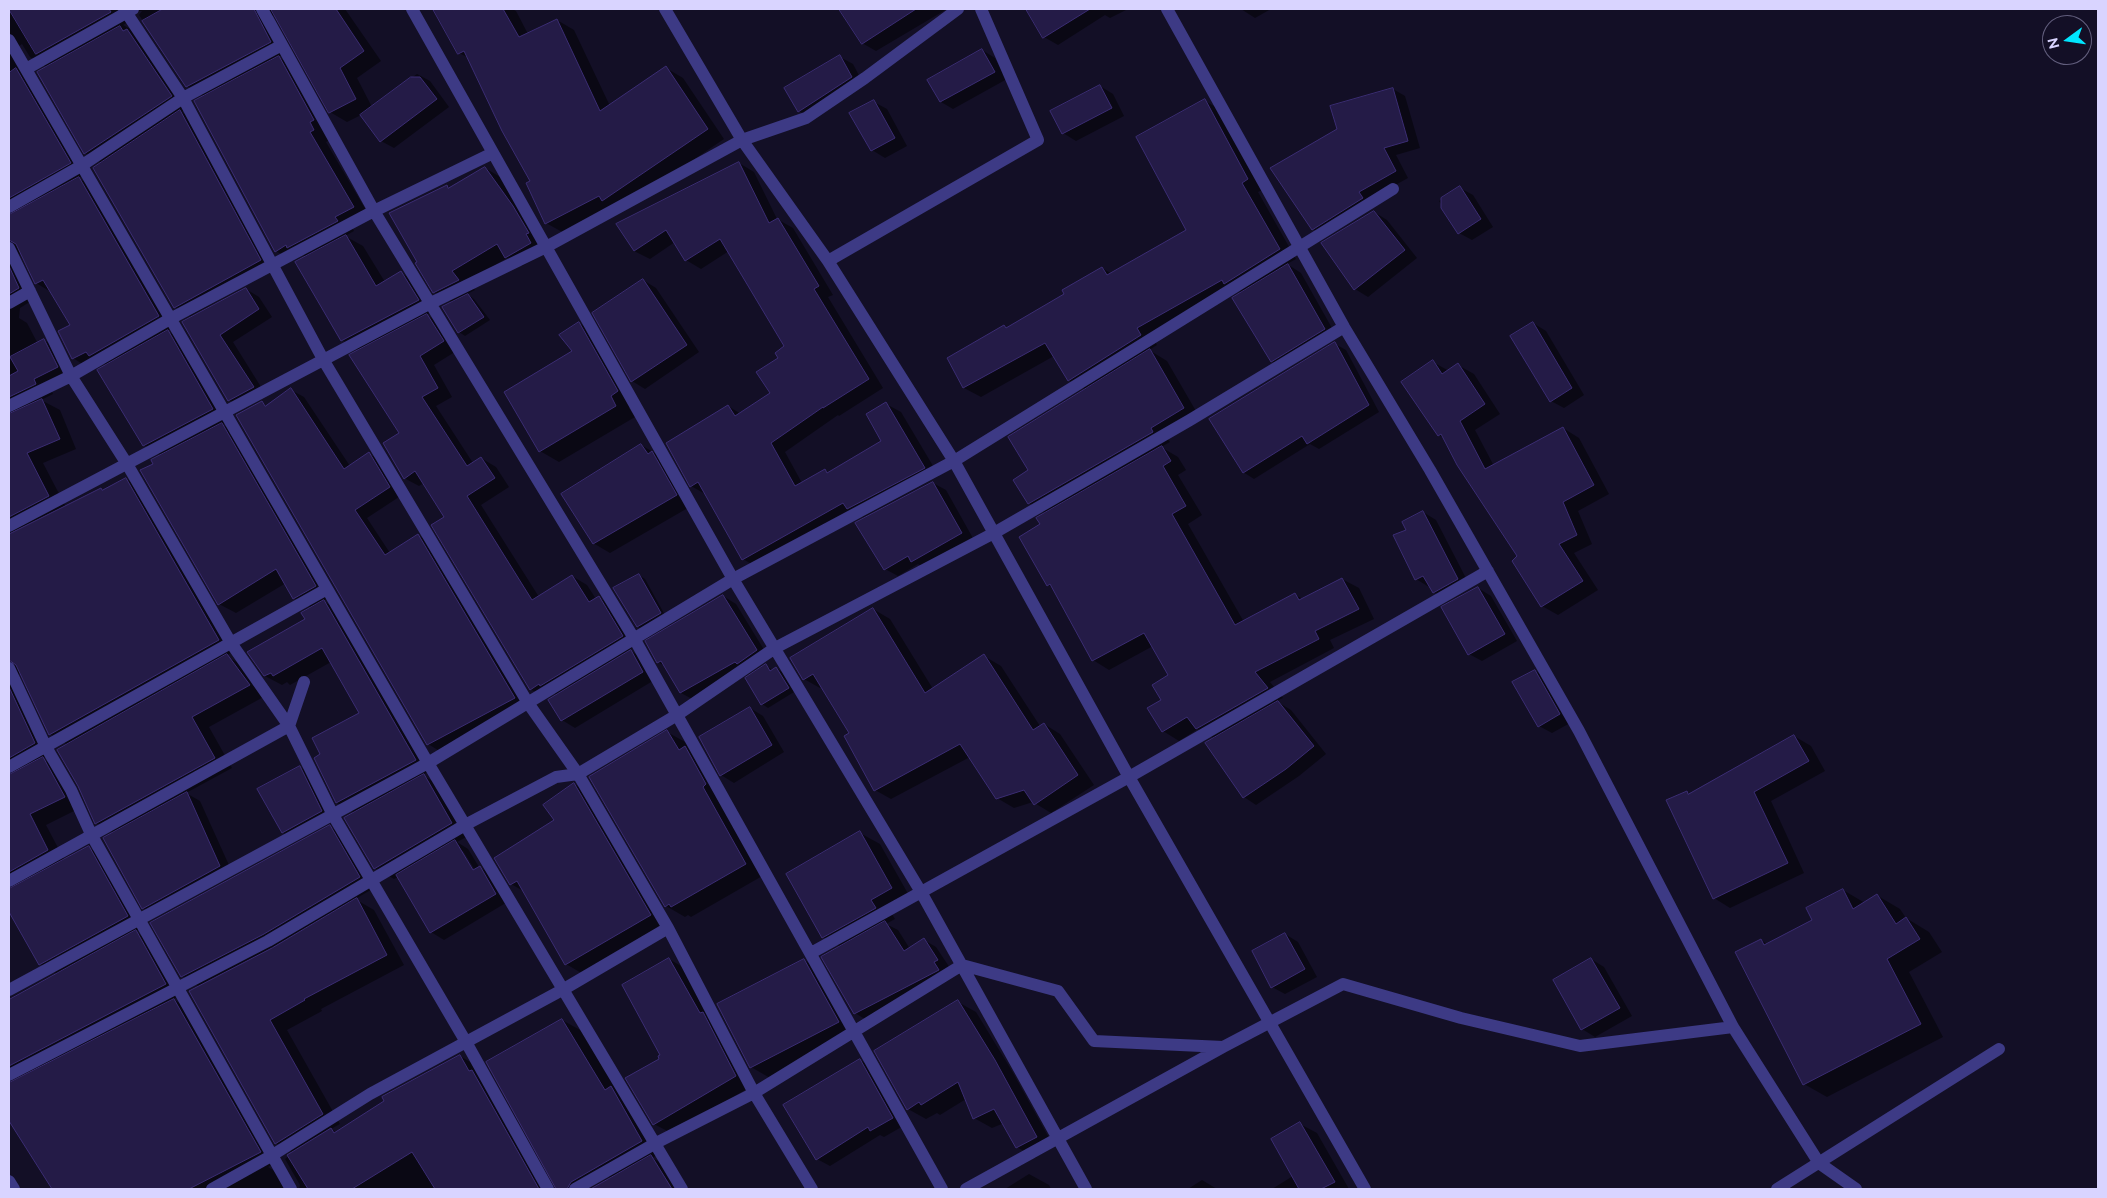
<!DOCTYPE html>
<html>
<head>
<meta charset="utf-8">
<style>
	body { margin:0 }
	#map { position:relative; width:2107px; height:1198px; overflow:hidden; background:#130f26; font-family:Raleway,sans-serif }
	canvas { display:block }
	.frame { position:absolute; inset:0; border:10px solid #d9d4ff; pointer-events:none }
	.north { position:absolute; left:2042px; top:15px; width:50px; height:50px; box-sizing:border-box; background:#130f26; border:1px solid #625e7d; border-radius:50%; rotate:256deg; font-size:14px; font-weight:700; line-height:20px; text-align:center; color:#d9d4ff }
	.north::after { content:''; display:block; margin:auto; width:18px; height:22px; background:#00e5ff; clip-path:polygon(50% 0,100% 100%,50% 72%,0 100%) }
</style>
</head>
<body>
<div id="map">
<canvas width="2107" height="1198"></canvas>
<div class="frame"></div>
<div class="north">N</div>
</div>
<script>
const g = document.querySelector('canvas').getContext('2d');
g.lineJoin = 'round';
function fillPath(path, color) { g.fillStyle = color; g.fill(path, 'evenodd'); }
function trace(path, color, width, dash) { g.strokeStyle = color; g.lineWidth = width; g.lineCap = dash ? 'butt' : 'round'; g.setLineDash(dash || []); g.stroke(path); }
const shadow = new Path2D(`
	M9 9H345L381 61 357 78 372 107 417 74 430 81 449 107 394 148 381 141 361 115 347 122 330 112 275 13 271 20 288 52 278 57 296 67 330 140 326 142 370 217 352 227 354 231 345 236 363 246 385 282 401 273 418 283 435 310 426 315 442 324 458 350 434 365 452 397 436 406 473 463 481 458 496 467 509 487 481 505 539 597 572 576 587 585 596 599 599 598 614 606 637 645 556 694 554 693 545 697 530 689 446 517 424 483 419 486 404 478 400 433 360 351 342 340 307 257 303 255 293 261 276 251 205 97 187 86 139 15 142 11H138L133 19 123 25 143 36 190 107 182 112 195 120 275 269 190 316 175 307 102 163 85 153 48 68 30 57 22 44 19 46 87 173 78 178 96 188 176 326 167 331 187 342 232 420 223 425 239 434 332 596 323 601 341 611 432 770 422 775 443 787 470 835 457 842 468 849 479 867 493 875 509 901 444 940 431 932 398 877 394 879 375 868 355 813 337 803 315 758 322 755 360 713 331 662 290 685 287 682 282 685 265 676 249 652 306 619 312 608 294 598 286 583 236 613 219 604 155 464 162 456 144 445 108 366 102 363 90 369 73 358 72 325 51 292 36 283 20 250 19 262 36 298 20 308 19 318 27 323 38 344 44 340 61 350 74 377 51 389 53 394 41 400 60 410 76 449 43 463 66 507 101 489 104 491 126 479 143 489 235 650 226 656 244 666 267 695 209 727 232 768 186 793 200 801 233 874 156 915 143 908 114 833 96 823 68 745 50 734 21 673 19 674V682L52 753 42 759 60 769 82 807 46 825 65 861 89 848 106 858 145 926 135 932 153 942 183 994 173 999 191 1010 277 1162 268 1167 286 1178 293 1189H48L52 1187 9 1118V1002L59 975 40 964 9 909ZM460 851H463L478 875 476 876Z
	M434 9H512L516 11 528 34 557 20 574 30 610 106 666 68 683 78 724 139 620 210 564 233 546 223 531 182 469 58 459 53Z
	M840 9H947L876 51 862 43Z
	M1027 9H1128L1110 18 1105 15 1058 45 1044 37Z
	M1241 9H1271L1255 18Z
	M982 50 995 58 1007 79 953 109 941 102Z
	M840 57 853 64 864 85 812 119 799 111Z
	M1100 86 1113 94 1124 116 1076 141 1063 133Z
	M1393 89 1405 96 1420 148 1396 155 1408 178 1370 199 1325 236 1313 229 1338 129Z
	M1205 101 1221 110 1264 189 1258 192 1296 259 1287 264 1301 273 1337 337 1285 368 1272 361 1243 293 1237 290 1153 338 1157 345 1149 350 1167 361 1200 418 1167 438 1170 442 1161 447 1178 457 1186 470 1178 475 1202 515 1188 524 1244 622 1295 595 1303 599 1342 579 1359 588 1374 619 1330 640 1334 648 1270 682 1283 698 1276 701 1291 710 1326 754 1299 776 1256 805 1244 797 1215 739 1198 729 1179 741 1163 731V701L1170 675 1153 646 1109 670 1093 660 1054 588 1048 585 1042 525 1046 514 1029 503 1086 390 1068 380 1054 356 981 397 964 388 948 358 1004 327 1008 329 1066 295 1102 268 1112 274 1188 231Z
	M874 102 887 109 907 146 885 158 872 150Z
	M739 163 754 172 777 219 793 228 833 295 828 297 883 388 839 416 838 415 785 452 802 483 825 470 829 473 883 441 886 404 901 412 939 476 863 517 856 512 758 568 743 559 707 495 691 486 728 406 741 414 772 393 780 359 786 346 729 251 701 269 686 260 675 242 650 259 634 251Z
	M485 168 502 178 547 253 522 266 507 258 468 281 475 290 467 294 474 299 490 320 465 336 459 332 453 303 434 292 446 186 450 188Z
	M1460 188 1473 195 1493 227 1472 240 1459 233 1439 201Z
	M1374 212 1387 220 1417 258 1368 297 1355 289 1323 243Z
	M643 280 656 288 699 352 645 389 632 381 594 313Z
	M246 289 259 297 272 317 233 342 266 395 242 408 229 400 184 322Z
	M579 323 598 335 637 403 629 408 635 417 559 462 540 451 574 351Z
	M1533 323 1546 331 1584 395 1564 408 1551 401Z
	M1335 344 1346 350 1379 412 1319 449 1310 444 1254 479 1243 472Z
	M1433 362 1449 371 1458 365 1474 374 1500 414 1475 430 1494 466 1563 428 1579 438 1609 494 1578 511 1592 544 1574 553 1598 590 1558 615 1542 606 1519 556 1445 439 1439 435Z
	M291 390 304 397 350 466 369 454 382 461 402 495 367 518 390 553 418 535 430 543 527 705 441 752 428 744 238 416 262 403 268 406Z
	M641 445 658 455 693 505 610 553 593 543Z
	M933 483 946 490 974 540 925 569 918 564 898 576 885 569Z
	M1423 512 1436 520 1470 586 1447 600 1434 592 1430 586 1429 587 1416 579 1408 530Z
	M639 575 645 579 666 617 644 630 638 627 615 589Z
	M1478 588 1491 596 1517 641 1482 661 1469 654Z
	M723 596 736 604 769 658 694 700 681 693 666 667 658 662Z
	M873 609 890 619 933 689 984 656 1001 666 1040 726 1044 724 1060 734 1094 785 1051 813 1033 802 1014 808 997 798 970 757 891 799 875 790 850 734 822 687 820 688 804 679Z
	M631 651 644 659 656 679 575 728 562 720Z
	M766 666 773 670 776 668 782 672 794 692 768 708 762 704Z
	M1535 671 1548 678 1572 722 1552 733 1539 726Z
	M750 708 763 716 784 752 734 783 721 775Z
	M667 732 687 743 764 875 691 917 688 915 685 917 666 906Z
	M1794 736 1811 746 1825 771 1771 801 1804 873 1730 908 1714 898 1686 792 1690 794Z
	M300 767 313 775 334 819 295 840 282 832Z
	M574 784 591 794 667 925 583 974 566 964 525 892 511 884 496 858 556 820Z
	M330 827 346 837 376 887 355 899 374 910 404 965 321 1009 322 1011 287 1030 340 1124 331 1129 337 1133 460 1056 477 1066 550 1189H299L300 1185 285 1159 293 1153 276 1143 200 987 182 976Z
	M860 833 880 844 911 899 890 911 895 919 886 924 898 930 910 949 924 940 936 947 950 968 868 1021 855 1013 841 947 823 937Z
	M1843 890 1865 903 1878 896 1900 909 1906 918 1929 932 1942 952 1909 972 1943 1037 1827 1097 1804 1084 1761 940 1767 944 1814 920Z
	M1285 934 1298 942 1317 977 1285 994 1272 987Z
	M669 959 686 969 752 1086 671 1133 654 1124 662 1055Z
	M1591 959 1604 967 1632 1016 1595 1037 1582 1029 1554 980Z
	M804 960 824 972 858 1033 770 1078 751 1067Z
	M958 1002 976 1012 1012 1071 1054 1147 1035 1158 1017 1147 1004 1123 992 1128 974 1118 966 1099 940 1115 937 1113 926 1119 908 1109Z
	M562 1020 582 1031 661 1153 652 1158 664 1164 680 1189H607L603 1184 612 1179 602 1173 570 1189 554 1180Z
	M860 1060 873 1068 905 1125 884 1137 880 1135 830 1166 817 1159Z
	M1300 1124 1317 1133 1349 1189H1272L1293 1176Z
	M1029 1174 1049 1185 1051 1189H1005Z
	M1202 1180 1217 1189H1188Z`);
const building = new Path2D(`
	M9 9H109L111 12 36 54Z
	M163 9H254L271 42 186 87 142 21Z
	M271 9H336L364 51 340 68 356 99 329 113Z
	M433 9H503L519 37 557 19 600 111 666 66 708 129 602 201 599 196 545 224 526 183 530 181 502 131 464 51 458 54Z
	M839 9H916L862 44Z
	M1026 9H1090L1043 38Z
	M120 26 123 31 127 29 172 96 84 154 37 72Z
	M982 49 995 72 940 102 927 80Z
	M840 55 852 77 798 112 784 88Z
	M279 56 314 120 310 122 314 130 310 132 354 207 335 217 338 221 287 248 286 245 275 252 194 101Z
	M16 68 71 163 9 198V73Z
	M411 77H420L437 99 380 142 360 115Z
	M1100 85 1112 108 1062 134 1050 111Z
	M1393 88 1408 141 1384 148 1396 171 1359 192 1363 198 1312 230 1270 168 1337 129 1330 106Z
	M1205 99 1248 179 1242 183 1280 249 1224 284 1222 280 1137 328 1141 335 1068 381 1045 343 963 388 947 358 1004 325 1006 328 1064 294 1062 290 1102 267 1107 275 1186 230 1136 137Z
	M874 100 895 138 871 151 849 113Z
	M180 110 261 260 174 308 93 168Z
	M739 162 769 223 778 218 819 286 814 289 869 379 823 408V407L771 443 795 486 825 469 827 473 881 441 866 414 886 402 925 468 847 509 843 503 742 560 698 482 690 487 666 443 728 405 735 416 770 393 756 372 778 358 775 353 784 346 720 239 685 261 666 230 634 251 616 224Z
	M485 167 513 206 529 233 526 234 531 243 505 258 497 244 452 271 459 280 433 293 415 263 417 262 389 213 447 185 448 188Z
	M79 177 159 316 89 356 86 352 72 359 58 331 70 325 43 280 35 284 16 244 9 240V215Z
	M1460 186 1481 219 1458 234 1441 208V198Z
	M1374 211 1405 250 1354 290 1321 243Z
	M346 235 376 286 401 271 419 300 341 341 295 262Z
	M1288 264 1325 329 1271 362 1232 298Z
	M9 266 19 288 9 294Z
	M643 279 687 345 631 382 592 313Z
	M246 288 259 309 220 335 254 387 228 401 182 322Z
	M468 294 484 317 458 333 442 307Z
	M427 314 444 341 420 356 438 388 422 397 467 466 481 457 495 478 467 496 532 600 572 575 589 602 599 596 623 636 540 686 539 684 530 690 431 525 444 517 415 471 404 479 383 443 399 433 349 355Z
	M579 322 618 391 611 396 616 406 539 452 504 392 572 351 559 335Z
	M1533 322 1572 388 1550 402 1510 336Z
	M168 330 213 409 143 446 97 370Z
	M44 339 58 367 34 379 36 384 9 397V376L18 371 10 357Z
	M1335 342 1369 405 1307 444 1302 436 1243 473 1209 419Z
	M1150 349 1184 408 1151 428 1153 432 1028 504 1013 480 1028 470 1008 437Z
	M1433 360 1442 374 1458 363 1485 404 1460 421 1485 469 1563 427 1594 485 1563 502 1577 535 1559 544 1583 581 1541 607 1512 561 1517 556 1457 465 1441 434 1438 436 1401 382Z
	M291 388 344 469 369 452 390 487 355 510 385 555 418 534 515 698 427 745 236 415 262 401 265 406Z
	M42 399 60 439 27 453 49 496 9 517V414Z
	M222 423 316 586 293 599 276 569 218 605 140 470 153 464 151 460Z
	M641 444 648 454 652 451 677 495 593 544 561 494Z
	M1162 446 1171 461 1163 466 1186 506 1172 514 1235 625 1295 593 1299 600 1342 578 1359 609 1315 631 1319 639 1255 672 1268 688 1196 729 1187 717 1162 732 1147 708 1161 700 1152 685 1168 675 1144 633 1092 661 1050 584 1047 586 1019 537 1040 524 1036 518Z
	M126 478 219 640 49 735 16 665 9 660V534L101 488 102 490Z
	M933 482 962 533 911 562 908 556 884 570 855 523Z
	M1423 511 1458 579 1433 593 1423 576 1415 580 1393 535 1406 530 1402 522Z
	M639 574 661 613 637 627 613 588Z
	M1478 587 1505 634 1468 655 1441 607Z
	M723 595 757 650 737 664 735 662 680 693 661 661 657 663 645 641Z
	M324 600 416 760 336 803 314 758 320 754 312 738 359 713 322 648 273 676 271 673 264 676 247 652 305 619 301 613Z
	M873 608 925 693 984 654 1033 730 1044 723 1078 775 1034 805 1024 790 996 799 960 744 874 791 844 736 849 733 813 674 803 680 790 658Z
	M631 650 643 672 561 721 548 700Z
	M227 654 250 685 192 717 215 758 95 824 78 786 57 750Z
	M766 664 770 671 776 667 789 688 761 705 745 678Z
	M1535 670 1560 714 1538 727 1512 682Z
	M9 687 35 743 9 758Z
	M1278 701 1314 746 1286 769 1243 798 1205 743Z
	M750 707 772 745 720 776 699 737Z
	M667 730 679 750 685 746 706 784 703 787 746 864 671 907 669 904 665 907 589 777Z
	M1794 735 1809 761 1754 792 1788 863 1713 899 1666 800 1687 791 1688 794Z
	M43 757 65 797 30 814 48 850 9 872V775Z
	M300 766 322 811 282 833 257 789Z
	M424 774 452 823 374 869 344 818Z
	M574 783 651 915 565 965 517 881 510 885 494 858 554 820 543 805Z
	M187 792 220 866 142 909 103 838Z
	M330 825 360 877 264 934 181 977 150 923Z
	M860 831 892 888 871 900 876 908 822 938 786 874Z
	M455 840 473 870 480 866 496 894 430 933 396 875Z
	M89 846 128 916 39 965 9 912V889Z
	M1843 889 1853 909 1877 894 1896 924 1906 917 1920 939 1887 959 1921 1024 1803 1085 1735 952 1761 939 1764 945 1812 920 1806 908Z
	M357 898 387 955 304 999 305 1000 270 1020 323 1114 275 1144 189 991 272 948Z
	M885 921 904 951 924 938 938 960 934 962 939 970 854 1014 821 957Z
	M136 930 166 984 9 1066V1000Z
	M1285 933 1305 969 1271 988 1252 951Z
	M669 958 700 1013 703 1012 736 1076 653 1125 625 1078 659 1059 658 1056 660 1055 622 985Z
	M1591 958 1620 1008 1581 1030 1553 980Z
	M804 959 839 1022 750 1068 717 1004Z
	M174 999 261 1152 189 1189H52L9 1121V1083Z
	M958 1000 995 1060 1037 1137 1016 1148 994 1109 973 1119 958 1082 921 1105 919 1102 907 1110 874 1051Z
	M562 1019 605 1090 611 1086 642 1141 571 1182 567 1189H556L486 1062Z
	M460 1055 469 1071 472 1070 539 1189H435L412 1152 352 1189H308L287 1155 331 1128 334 1133 384 1101 382 1097Z
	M860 1059 893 1118 870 1131 868 1127 816 1160 783 1105Z
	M1300 1122 1335 1182 1321 1189H1299L1271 1139Z
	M651 1155 672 1189H591Z`);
const minor = new Path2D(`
	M124 9 183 98 324 361 528 703 578 774 668 928 754 1093 812 1189
	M262 9 374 211 635 640 942 1189
	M412 9 733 579 921 892 1086 1189
	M665 9 742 140 828 261 954 461 1129 777 1365 1189
	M1167 9 1344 327 1430 470 1579 731 1733 1027 1819 1163 1856 1189
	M9 40 428 763 682 1189
	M26 69 133 9
	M9 207 81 166 183 98 282 45
	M9 248 71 376 127 464 231 643 289 726 333 815 466 1042 548 1189
	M828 261 1038 140 981 9
	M9 303 30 291
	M9 406 71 376 170 319 374 211 493 153
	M9 526 431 303 546 247 742 140 806 118 865 78 958 9
	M9 668 46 747 71 790 91 834 291 1189
	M9 767 327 589
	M9 881 289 726 304 682
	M811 953 1129 777 1488 571
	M9 990 428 763 733 579 954 461 1393 189
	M9 1075 268 941 465 825 556 777 578 774 677 715 775 648 994 533 1190 420 1344 327
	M9 1181 14 1189
	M212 1189 271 1156 370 1094 564 989 668 928
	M575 1189 656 1143 754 1093 962 965 1058 991 1094 1041 1223 1047 1343 984 1461 1018 1580 1046 1733 1027
	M966 1189 1223 1047
	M1777 1189 1999 1049`);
fillPath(shadow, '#0007');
fillPath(building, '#241b47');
trace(building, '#3b2d73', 1);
trace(minor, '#3d3a85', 12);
</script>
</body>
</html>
